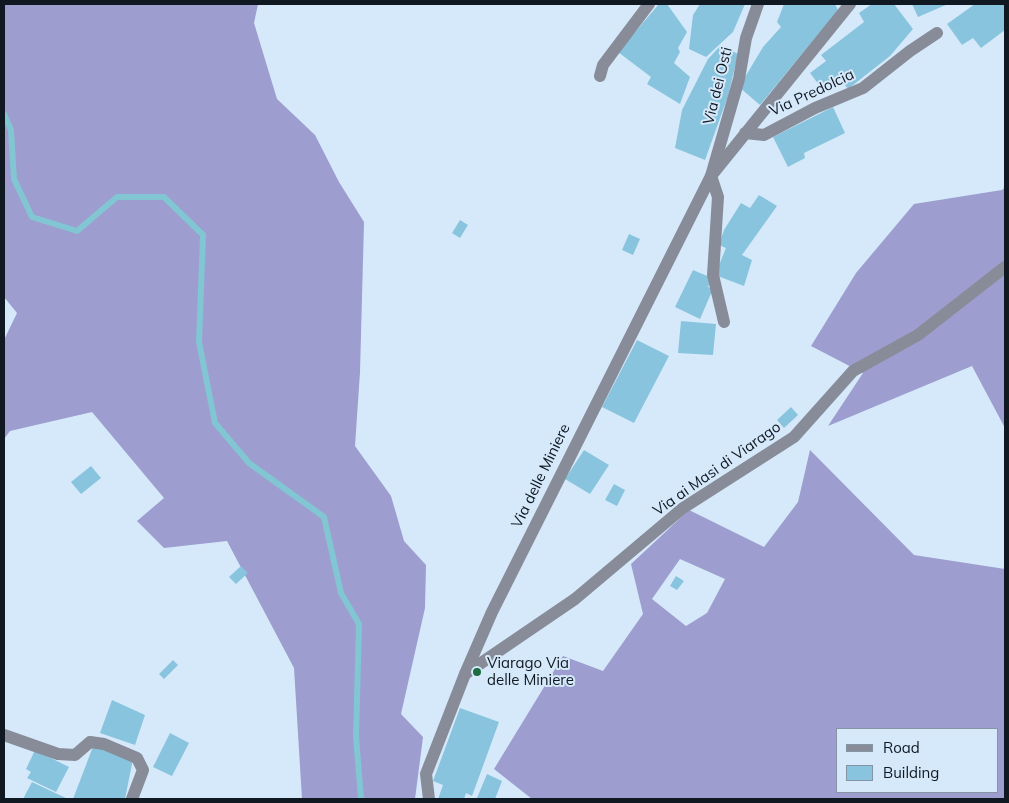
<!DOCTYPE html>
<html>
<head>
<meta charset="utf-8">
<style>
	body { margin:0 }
	#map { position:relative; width:1009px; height:803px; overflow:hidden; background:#d5e9fb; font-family:Mulish,sans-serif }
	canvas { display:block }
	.frame { position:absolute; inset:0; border:5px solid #101821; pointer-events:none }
	.legend { position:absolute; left:836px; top:728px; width:162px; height:65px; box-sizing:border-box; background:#d5e9fb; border:1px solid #8695a4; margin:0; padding:6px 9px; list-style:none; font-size:15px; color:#101821 }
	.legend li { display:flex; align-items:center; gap:10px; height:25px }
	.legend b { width:25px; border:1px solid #8695a4 }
</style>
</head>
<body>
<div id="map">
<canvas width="1009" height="803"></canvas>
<div class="frame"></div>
<ul class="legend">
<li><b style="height:6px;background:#878c98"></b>Road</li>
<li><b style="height:14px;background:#89c4df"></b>Building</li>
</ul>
</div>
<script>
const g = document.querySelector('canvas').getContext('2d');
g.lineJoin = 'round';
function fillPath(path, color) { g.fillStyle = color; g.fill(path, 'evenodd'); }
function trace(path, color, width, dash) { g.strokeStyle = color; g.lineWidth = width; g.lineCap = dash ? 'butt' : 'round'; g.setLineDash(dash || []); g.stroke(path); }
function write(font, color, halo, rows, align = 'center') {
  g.font = font + ' Mulish,sans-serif'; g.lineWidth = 4; g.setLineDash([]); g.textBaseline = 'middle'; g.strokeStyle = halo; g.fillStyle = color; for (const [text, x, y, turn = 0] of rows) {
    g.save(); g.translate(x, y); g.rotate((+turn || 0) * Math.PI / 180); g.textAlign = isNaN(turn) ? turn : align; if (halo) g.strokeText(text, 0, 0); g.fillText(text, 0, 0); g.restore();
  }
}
const forest = new Path2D(`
	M4 4H258L254 23 277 99 315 135 339 182 364 222 360 372 355 446 391 496 404 541 426 565 425 608 401 714 423 737 415 799H302L294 668 227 541 164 548 137 521 164 498 92 412 10 431 4 439V340L17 313 4 297Z
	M1005 187V428L972 366 828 426 863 373 811 346 856 273 914 204 1002 190Z
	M810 450 914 555 1005 569V799H532L494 769 563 656 603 671 643 614 631 564 689 510 764 547 798 502ZM680 559 725 579 707 613 686 626 652 599ZM838 729H998V792H838Z`);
const stream = new Path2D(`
	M4 114 11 130 14 179 32 217 77 231 117 197H164L203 235 199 342 215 423 249 463 324 517 341 593 359 624 356 737 361 799`);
const building = new Path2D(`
	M659 4H667L687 32 678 48 680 52 674 63 690 77 680 104 647 84 651 77 618 52Z
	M700 4H745L733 32 706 57 689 49 693 15Z
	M784 4H835L838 10 760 105 739 87 763 47 781 27 777 22Z
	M872 4H894L913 29 890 56 848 89 839 77 822 89 810 73 826 61 821 55 864 22 859 13Z
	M912 4H948L918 17Z
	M975 4H1005V30L981 48 973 38 962 45 947 24Z
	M721 45 738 54 728 96 705 160 675 148 682 110 708 59Z
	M833 107 845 133 804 153 805 158 788 167 773 137Z
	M759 195 777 206 742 255 752 260 744 286 715 275 726 248 719 245 724 230 741 203 750 208Z
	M460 220 468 225 460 238 452 233Z
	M629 234 640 239 633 255 622 250Z
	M693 270 712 278 708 287 713 289 700 319 675 307Z
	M681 321 716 324 713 355 678 353Z
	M637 340 669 356 634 423 602 407Z
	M791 407 798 415 784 428 777 420Z
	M584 450 609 465 590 494 565 479Z
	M91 466 101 478 81 494 71 482Z
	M614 484 625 490 617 506 605 500Z
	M241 566 248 573 236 584 229 577Z
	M676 576 684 581 677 590 670 586Z
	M173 660 178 665 164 679 159 674Z
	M112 700 145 715 135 745 100 733Z
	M460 708 499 722 472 796 466 793 464 799H438L443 785 433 781Z
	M170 733 189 743 172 776 153 767Z
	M94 744 133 759 125 799H73Z
	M35 750 69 767 56 792 27 778 31 772 26 769Z
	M487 774 502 781 495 799 477 798Z
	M32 782 68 799H23Z`);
const minor = new Path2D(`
	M600 76 603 65 649 4
	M745 133 764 135 815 108 863 88 910 51 937 33
	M724 322 713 275 718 197 711 176 850 4
	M465 674 575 599 683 508 794 437 853 371 918 335 1005 267
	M4 735 58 754 75 755 90 742 104 744 137 758 143 770 132 799`);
const tertiary = new Path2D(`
	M429 799 426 774 465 674 492 612 711 176 739 79 746 38 758 4`);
const markers = [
	[477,672,5,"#1c6e3e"]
];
const streetNames = [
	["Via dei Osti",718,86,-76],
	["Via Predolcia",812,93,-25],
	["Via ai Masi di Viarago",717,469,-35],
	["Via delle Miniere",541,476,-64]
];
const poiNames = [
	["Viarago Via",487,663],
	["delle Miniere",487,680]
];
fillPath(forest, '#9d9dcf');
trace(stream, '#81c6d2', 6);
fillPath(building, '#89c4df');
trace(minor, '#878c98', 12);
trace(tertiary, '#878c98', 12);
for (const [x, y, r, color] of markers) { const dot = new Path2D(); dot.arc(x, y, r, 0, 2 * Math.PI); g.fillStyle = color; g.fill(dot); trace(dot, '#d5e9fb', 2); }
write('15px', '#101821', '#d5e9fb', streetNames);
write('15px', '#101821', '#d5e9fb', poiNames, 'left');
</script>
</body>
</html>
